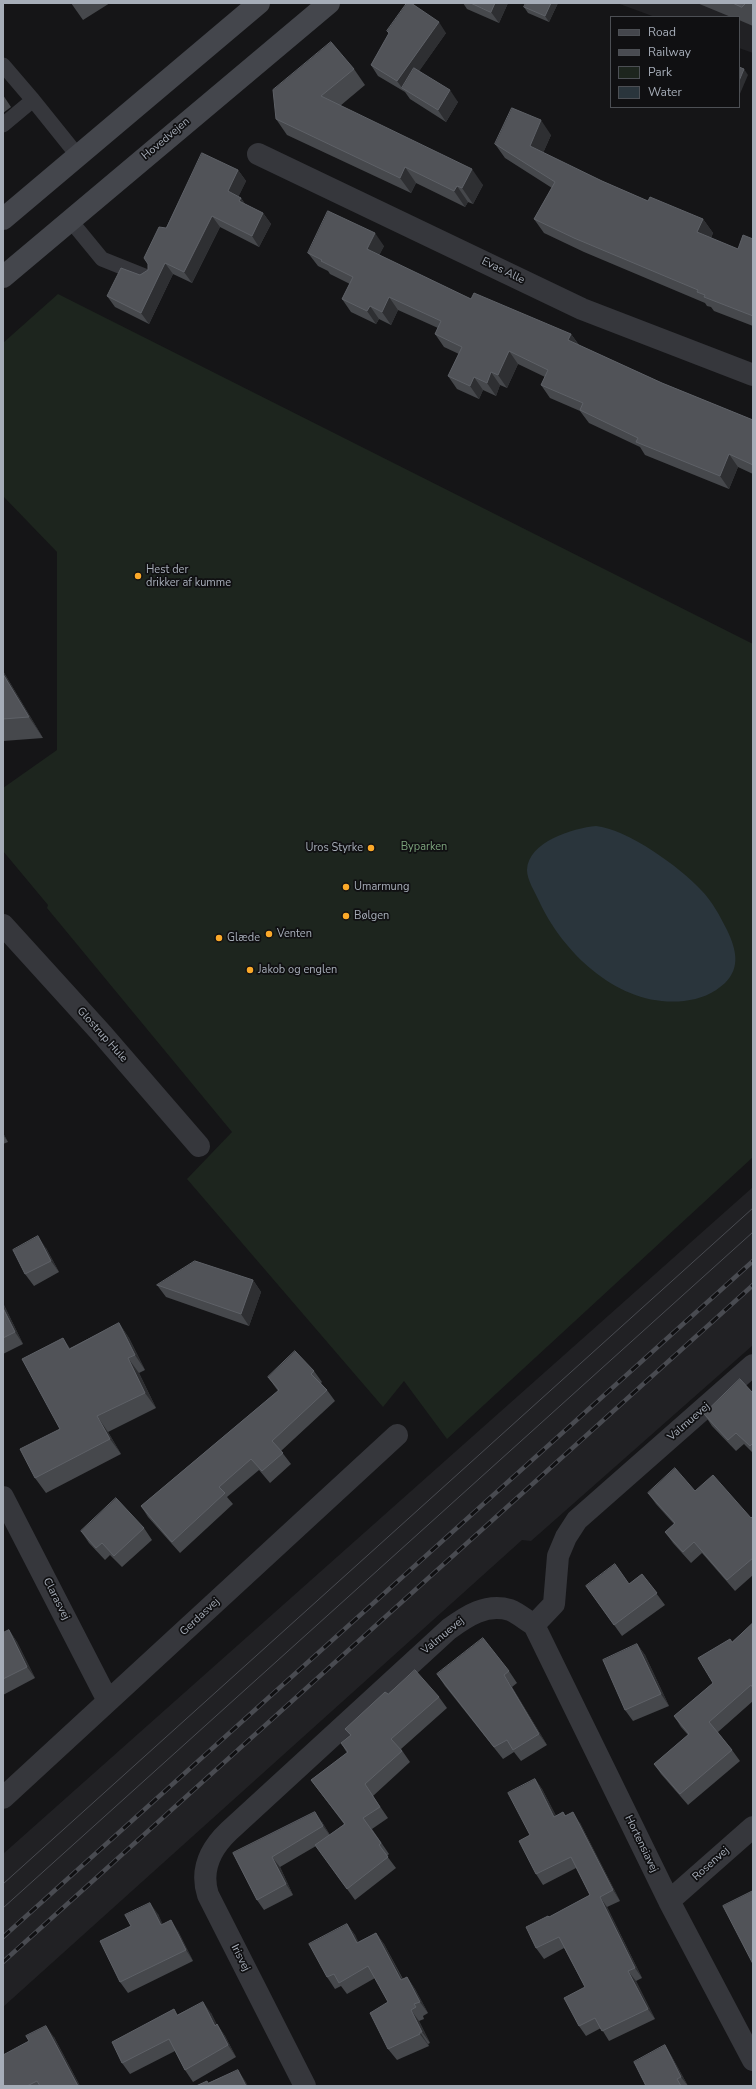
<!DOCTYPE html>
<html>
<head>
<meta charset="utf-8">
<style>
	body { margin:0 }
	#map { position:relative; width:756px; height:2089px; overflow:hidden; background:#151517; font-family:"Nunito Sans",sans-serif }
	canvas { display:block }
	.frame { position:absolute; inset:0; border:4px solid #a6adb8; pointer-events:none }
	.legend { position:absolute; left:610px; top:16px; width:130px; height:92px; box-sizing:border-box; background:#101012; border:1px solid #4c4f54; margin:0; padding:5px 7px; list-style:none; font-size:12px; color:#a6adb8 }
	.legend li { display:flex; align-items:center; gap:8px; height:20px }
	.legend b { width:20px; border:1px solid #4c4f54 }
</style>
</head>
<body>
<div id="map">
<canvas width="756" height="2089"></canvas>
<div class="frame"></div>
<ul class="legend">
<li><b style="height:5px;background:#44464c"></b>Road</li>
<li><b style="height:5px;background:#494b51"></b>Railway</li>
<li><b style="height:11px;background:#1d251e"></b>Park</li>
<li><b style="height:11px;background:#2a353c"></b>Water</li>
</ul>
</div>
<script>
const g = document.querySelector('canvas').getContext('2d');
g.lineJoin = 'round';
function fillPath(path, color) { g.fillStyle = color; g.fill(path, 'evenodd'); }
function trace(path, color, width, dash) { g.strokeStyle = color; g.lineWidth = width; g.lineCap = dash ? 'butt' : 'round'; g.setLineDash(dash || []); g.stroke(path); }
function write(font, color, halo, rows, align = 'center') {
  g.font = font + ' "Nunito Sans",sans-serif'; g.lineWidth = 3.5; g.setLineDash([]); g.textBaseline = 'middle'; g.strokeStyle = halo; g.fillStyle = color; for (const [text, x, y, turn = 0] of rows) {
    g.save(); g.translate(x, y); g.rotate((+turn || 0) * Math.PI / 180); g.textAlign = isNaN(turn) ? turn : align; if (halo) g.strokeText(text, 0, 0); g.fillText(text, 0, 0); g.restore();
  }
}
const built = new Path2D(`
	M617 3H753V53L739 48V17H655Z
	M753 1187V1345L531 1541 522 1540 3 2007V1854Z`);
const green = new Path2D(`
	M58 294 753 644V1157L447 1439 404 1381 383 1407 187 1179 232 1132 47 908 48 905 3 851V788L57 750V552L3 496V343Z`);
const water = new Path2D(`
	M596 826C627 829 680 867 701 890 712 901 720 916 727 930 736 949 741 967 725 983 713 994 700 999 684 1001 621 1008 564 955 539 901 535 892 527 880 527 870 528 842 573 828 596 826Z`);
const lane = new Path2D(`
	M3 65 33 100 78 156
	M3 125 33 100
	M70 220 102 259 147 277`);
const street = new Path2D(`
	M258 154 582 309 753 375
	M3 925 103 1035 199 1146
	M3 1497 108 1701
	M534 1625 669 1901 753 2060
	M534 1625 554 1604 558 1556 566 1537 577 1520 753 1365
	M3 1798 397 1435
	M669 1901 753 1827
	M305 2086 208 1895C200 1870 210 1849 229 1831L449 1629C467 1616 486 1603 510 1610 518 1613 527 1621 534 1625`);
const secondary = new Path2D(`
	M3 219 259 3
	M3 277 329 3`);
const tram = new Path2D(`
	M3 1884 753 1208
	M3 1908 753 1232`);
const rail = new Path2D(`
	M3 1937 753 1261
	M3 1962 753 1285`);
const wall = new Path2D(`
	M71 3H110L83 20Z
	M463 3H508L499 23 467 9Z
	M558 3 549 22 528 13 524 7Z
	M697 3H753V26L739 20V17H731Z
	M387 31 446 33 419 71 458 102 446 122 410 99 405 92 378 76 371 65 389 34Z
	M354 69 365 85 340 106 483 185 473 204 468 202 465 207 416 183 411 193 287 135 276 119Z
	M3 95 11 107 3 113Z
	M551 135 543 153 602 181 648 201 703 219 713 233 711 238 738 249 753 239V326L714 311 711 307 707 306 705 303 584 252 544 233 534 219 552 188 505 158 495 144Z
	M238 170 246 181 238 197 241 198 245 204 263 213 271 224 259 247 220 227 192 283 173 274 149 324 115 307 107 296 148 270 166 228Z
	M384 246 379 255 471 299 571 334 579 345 662 383 753 420V474L738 467 729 489 645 455 640 447 589 423 580 411 550 398 541 385 545 377 518 364 507 388 500 385 496 396 483 390 479 399 457 389 448 376 459 354 444 347 435 334 438 328 398 310 391 325 379 319 376 324 351 312 342 299 350 284 330 274 328 271 318 266 308 253Z
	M3 671 43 738 3 741Z
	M3 1133 8 1142 3 1144Z
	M46 1248 59 1272 34 1286 25 1274Z
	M253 1280 261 1292 249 1326 166 1297 157 1285Z
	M3 1303 23 1344 3 1354Z
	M119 1323 129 1338 145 1370 139 1373 156 1408 108 1432 121 1454 46 1493 35 1478 60 1429 70 1348Z
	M314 1371 322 1382 321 1383 327 1390 335 1401 281 1451 291 1464 270 1483 259 1470 227 1497 233 1504 180 1553 148 1517 141 1506 278 1391 268 1377Z
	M753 1391V1453L744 1444 736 1451 712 1426 704 1414Z
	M695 1491 751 1518 753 1516V1575L735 1591 702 1553 691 1563 673 1543 665 1532 674 1524 656 1504 648 1493Z
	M144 1528 152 1540 122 1567 110 1555 105 1560 89 1543 81 1531Z
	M642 1574 665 1605 622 1636 586 1586 629 1584Z
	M753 1623V1701L718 1732 732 1750 740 1761 688 1805 661 1774 654 1764 688 1735 681 1727 674 1716 713 1683 732 1642Z
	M9 1630 17 1642 35 1678 3 1695V1633Z
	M637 1644 645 1655 669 1706 633 1721 625 1710Z
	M509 1671 517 1683 512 1687 547 1745 521 1761 514 1752 503 1759 445 1686 437 1674Z
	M388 1694 439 1697 447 1708 401 1749 410 1762 373 1796 388 1818 372 1829 389 1854 387 1856 396 1868 355 1900 316 1846 280 1867 293 1895 264 1910 257 1900 233 1853 322 1822 330 1835 344 1824 311 1780 347 1753 341 1743 350 1735 345 1729Z
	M535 1779 542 1789 556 1816 563 1812 566 1816 580 1823 620 1901 607 1907 642 1978 636 1981 655 2019 609 2041 601 2028 586 2036 579 2026 585 1987 564 1948 544 1959 536 1948 549 1917 590 1895 576 1868 543 1885 536 1874 530 1835Z
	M158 1914 162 1924 178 1931 193 1961 128 1993 120 1982Z
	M347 1924 355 1935 358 1942 376 1933 384 1944 403 1979 407 1977 415 1989 428 2013 423 2016 424 2019 419 2021 430 2043 428 2044 429 2046 397 2060 388 2049V2002L375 1978 347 1994 341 1986 335 1989 327 1977Z
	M211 2013 217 2025V2024L225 2036 236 2057 193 2082 185 2070 175 2051 130 2074 122 2063 178 2015Z
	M54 2037 80 2086H3Z
	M665 2045 672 2057 688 2086H646Z`);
const shadedWall = new Path2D(`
	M495 3H508L499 23 491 12Z
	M551 3H558L549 22 545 16Z
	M439 22 446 33 406 90 402 88 405 92 397 81Z
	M744 69 748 75 739 96V81Z
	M450 90 458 102 446 122 438 110Z
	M541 120 551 135 540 160 530 146Z
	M405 167 416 183 411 193 400 178Z
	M472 169 483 185 473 204 462 188Z
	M238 170 246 181 236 202 228 191Z
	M457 186 468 202 465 207 454 191Z
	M241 198 248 209 239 201Z
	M263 213 271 224 259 247 252 236Z
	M212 216 220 227 192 283 184 272Z
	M703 219 713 233 707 246 697 232Z
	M375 233 384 246 376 262 367 249Z
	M165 263 173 274 149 324 141 313Z
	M389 297 398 310 391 325 382 312Z
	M370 306 379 319 376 324 367 311Z
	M571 334 580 347 568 340Z
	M509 351 518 364 507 388 498 375Z
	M491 372 500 385 496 396 487 383Z
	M474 377 483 390 479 399 470 386Z
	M729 454 738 467 729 489 720 476Z
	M3 671 43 738 29 717 3 674Z
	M3 1133 8 1142 3 1135Z
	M38 1236 46 1248 59 1272 51 1261Z
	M253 1280 261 1292 249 1326 241 1314Z
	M3 1303 23 1344 15 1332 3 1308Z
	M119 1323 129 1338 145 1370 135 1355Z
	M63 1338 74 1354 69 1349Z
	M128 1358 139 1373 156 1408 145 1393Z
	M97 1416 108 1432 121 1454 110 1439Z
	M9 1630 17 1642 35 1678 27 1667Z
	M637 1644 645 1655 669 1706 661 1694Z
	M504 1675 512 1687 547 1745 539 1734Z
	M535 1779 542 1789 562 1827 554 1817Z
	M315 1812 322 1822 331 1837 323 1826Z
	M573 1812 580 1823 620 1901 613 1890Z
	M272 1857 280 1867 293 1895 286 1884Z
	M600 1897 607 1907 642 1978 635 1968Z
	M150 1903 158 1914 168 1935 161 1925Z
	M171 1920 178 1931 193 1961 186 1950Z
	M347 1924 355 1935 365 1954 357 1943Z
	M376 1933 384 1944 409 1992 401 1980Z
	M628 1971 636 1981 655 2019 648 2009Z
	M407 1977 415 1989 428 2013 420 2002Z
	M203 2002 211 2013 223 2037 215 2026Z
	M411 2010 419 2021 430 2043 422 2032Z
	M217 2024 225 2036 236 2057 228 2045Z
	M46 2026 54 2037 80 2086H78Z
	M420 2032 428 2044 429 2046 420 2034Z
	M665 2045 672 2057 688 2086 681 2077Z
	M238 2070 246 2082 248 2086H246Z`);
const building = new Path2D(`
	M407 3H411L439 22 397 81 371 65 389 33 387 31Z
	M471 3H495L491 12Z
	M526 3H551L545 16 524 7Z
	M733 3H746L742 7Z
	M331 42 354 69 321 96 472 169 462 188 457 186 454 191 405 167 400 178 276 119 273 90Z
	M739 67 744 69 739 81Z
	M414 68 450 90 438 110 402 88Z
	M512 108 541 120 530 146 602 181 648 201 650 197 703 219 697 232 738 249 743 235 753 239V316L704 297 705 295 697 292 698 290 574 238 534 219 555 182 495 144Z
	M202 153 238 170 228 191 241 198 239 201 263 213 252 236 212 216 184 272 165 263 141 313 107 296 121 268 140 275 148 270V264L144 258 159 227 166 228Z
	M328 211 375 233 367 249 471 299 474 293 571 334 568 340 662 383 753 420V465L729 454 720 476 636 442 638 438 580 410 583 403 541 385 548 370 509 351 498 375 491 372 487 383 474 377 470 386 448 376 462 347 435 334 441 321 389 297 382 312 370 306 367 311 342 299 353 277 321 261 322 260 308 253Z
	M3 674 29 717 3 719Z
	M38 1236 51 1261 25 1274 13 1250Z
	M195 1261 253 1280 241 1314 157 1285Z
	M3 1308 15 1332 3 1338Z
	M119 1323 135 1355 128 1358 145 1393 97 1416 110 1439 35 1478 20 1449 60 1429 22 1359 63 1338 69 1349Z
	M295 1351 314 1371 311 1374 327 1390 272 1441 283 1453 262 1471 251 1459 219 1487 225 1493 172 1542 141 1506 279 1390 268 1377Z
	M740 1379 752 1392 753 1391V1443L750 1446 736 1433 728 1440 704 1414Z
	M675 1468 695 1491 713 1475 751 1518 753 1516V1558L727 1580 694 1542 683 1552 665 1532 675 1523 648 1493Z
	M116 1498 144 1528 114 1556 102 1543 96 1548 81 1531Z
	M615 1564 629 1584 642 1574 657 1593 614 1625 586 1586Z
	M753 1623V1688L751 1685 709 1722 732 1750 680 1794 654 1764 689 1734 674 1716 713 1683 698 1658 730 1639 732 1642Z
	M9 1630 27 1667 3 1679V1633Z
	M483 1638 509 1671 504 1675 539 1734 513 1750 507 1740 494 1747 437 1674Z
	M637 1644 661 1694 625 1710 603 1660Z
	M415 1670 439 1697 391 1739 402 1751 365 1784 380 1807 363 1818 381 1843 379 1845 388 1857 347 1889 315 1845 345 1824 311 1780 348 1752 341 1743 351 1735 345 1729 385 1692 388 1694Z
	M535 1779 554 1817 563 1812 565 1816 573 1812 613 1890 600 1897 635 1968 628 1971 648 2009 602 2031 595 2018 579 2026 564 1998 585 1987 559 1937 536 1948 526 1927 548 1916 549 1917 590 1895 571 1857 536 1874 519 1841 530 1835 508 1793Z
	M315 1812 323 1826 272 1857 286 1884 257 1900 233 1853Z
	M753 1891V1964L723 1906Z
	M150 1903 161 1925 171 1920 186 1950 120 1982 100 1941 131 1926 125 1915Z
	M347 1924 357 1943 376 1933 401 1980 407 1977 420 2002 414 2004 416 2007 411 2010 422 2032H420V2034L388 2049 370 2013 388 2002 368 1966 339 1983 334 1974 327 1977 309 1944Z
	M203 2002 215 2026 217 2024 228 2045 185 2070 169 2039 122 2063 112 2042 174 2009 177 2015Z
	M46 2026 78 2086H40L37 2081 27 2086H3V2055L29 2041 26 2036Z
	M665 2045 681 2077 677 2079 681 2086H646L634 2062Z
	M238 2070 246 2086H196L207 2081 208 2083Z`);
const markers = [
	[138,576,4,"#fba929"],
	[371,848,4,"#fba929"],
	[346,887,4,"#fba929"],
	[346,916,4,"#fba929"],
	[269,934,4,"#fba929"],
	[219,938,4,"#fba929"],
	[250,970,4,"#fba929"]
];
const streetNames = [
	["Hovedvejen",166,139,-40],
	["Evas Alle",503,271,26],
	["Glostrup Hule",102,1035,48],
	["Valmuevej",689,1422,-41],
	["Clarasvej",56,1599,63],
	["Gerdasvej",200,1617,-43],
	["Valmuevej",443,1636,-40],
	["Hortensiavej",641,1844,64],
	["Rosenvej",711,1864,-42],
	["Irisvej",240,1958,63]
];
const poiNames = [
	["Hest der",146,570],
	["drikker af kumme",146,583],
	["Uros Styrke",363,848,"right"],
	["Umarmung",354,887],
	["Bølgen",354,916],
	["Venten",277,934],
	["Glæde",227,938],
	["Jakob og englen",258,970]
];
const parkNames = [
	["Byparken",424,847]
];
fillPath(built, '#212124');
fillPath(green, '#1d251e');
fillPath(water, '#2a353c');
trace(lane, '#36373c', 15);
trace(street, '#36373c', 22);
trace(secondary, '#44464c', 22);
trace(tram, '#494b51', 1);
trace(rail, '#494b51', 4.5);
trace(rail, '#101012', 3, [9]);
fillPath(wall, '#46484c');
fillPath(shadedWall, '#2e2f32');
fillPath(building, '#515358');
trace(building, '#5e6167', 1);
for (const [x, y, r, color] of markers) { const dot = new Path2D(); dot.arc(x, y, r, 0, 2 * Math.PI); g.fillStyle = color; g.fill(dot); trace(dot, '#101012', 1.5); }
write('11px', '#a6adb8', '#101012', streetNames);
write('11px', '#a6adb8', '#101012', poiNames, 'left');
write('11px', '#7ca47c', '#101012', parkNames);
</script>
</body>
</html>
